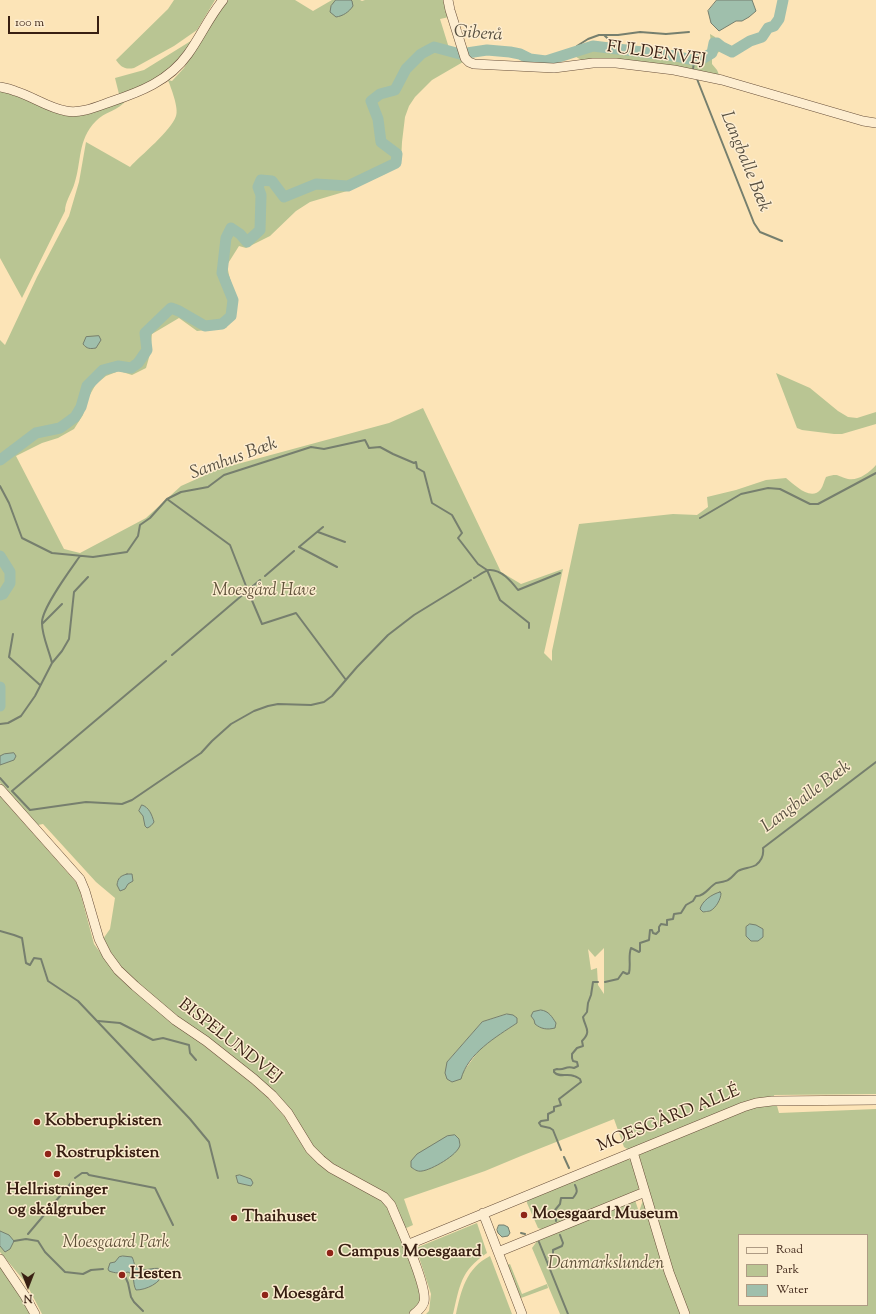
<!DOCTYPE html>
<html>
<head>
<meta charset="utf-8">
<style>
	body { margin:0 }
	#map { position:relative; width:876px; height:1314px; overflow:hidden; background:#fce4b7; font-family:"Sorts Mill Goudy",serif }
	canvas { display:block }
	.legend { position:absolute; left:738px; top:1234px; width:130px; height:72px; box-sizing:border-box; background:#fdedd0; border:1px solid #ae9b84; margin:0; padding:5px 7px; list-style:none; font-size:12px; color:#381f12 }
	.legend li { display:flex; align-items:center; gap:8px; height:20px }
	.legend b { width:20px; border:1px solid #ae9b84 }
	.north { position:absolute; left:8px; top:1266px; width:40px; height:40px; -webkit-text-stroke:3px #fdedd0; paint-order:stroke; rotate:180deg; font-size:11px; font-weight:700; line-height:16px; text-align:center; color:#381f12 }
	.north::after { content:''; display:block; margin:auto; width:14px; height:18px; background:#381f12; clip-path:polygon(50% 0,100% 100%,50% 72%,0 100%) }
	.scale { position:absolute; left:8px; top:16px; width:91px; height:18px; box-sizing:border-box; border:2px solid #381f12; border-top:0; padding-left:5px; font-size:12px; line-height:14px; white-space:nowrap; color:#381f12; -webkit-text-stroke:3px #fdedd0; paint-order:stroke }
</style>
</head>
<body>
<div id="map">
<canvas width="876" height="1314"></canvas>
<ul class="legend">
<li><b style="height:5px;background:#fdedd0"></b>Road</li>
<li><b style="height:11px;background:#b9c593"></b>Park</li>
<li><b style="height:11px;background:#9fbfac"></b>Water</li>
</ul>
<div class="north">N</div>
<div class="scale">100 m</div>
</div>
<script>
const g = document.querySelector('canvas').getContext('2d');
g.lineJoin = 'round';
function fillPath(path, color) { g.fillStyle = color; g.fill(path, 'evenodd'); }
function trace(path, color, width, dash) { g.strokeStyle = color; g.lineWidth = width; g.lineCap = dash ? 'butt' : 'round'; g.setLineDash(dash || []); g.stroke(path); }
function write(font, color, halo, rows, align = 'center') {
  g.font = font + ' "Sorts Mill Goudy",serif'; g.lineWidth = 3; g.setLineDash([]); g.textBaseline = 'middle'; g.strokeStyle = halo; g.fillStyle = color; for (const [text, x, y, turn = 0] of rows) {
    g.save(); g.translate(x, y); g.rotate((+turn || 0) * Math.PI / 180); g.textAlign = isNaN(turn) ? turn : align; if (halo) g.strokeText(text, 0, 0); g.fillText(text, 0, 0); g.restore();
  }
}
const green = new Path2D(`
	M174 0H215L197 30 174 46 134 68C125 70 121 67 116 60L168 9Z
	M228 0H295L313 11 332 0H360L362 1 365 0H443L449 17 440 19 449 48 458 50 463 62 432 80 415 97 409 106 405 117 402 142 401 162 399 165 385 174 347 191 310 202 296 211 270 236 246 248 239 246 227 265 229 275 236 299V313L226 328 197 331 179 318 152 334 150 354 146 368 132 375 119 371 106 376 96 384 87 400 83 415 74 429 58 438 42 443 16 456 64 549 80 553 146 518 181 486 219 469 389 423 423 408 501 572 521 584 563 569 544 653 552 661V651L579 524 673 514 697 515 708 507 707 497 736 490 766 480 786 478C795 485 811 502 821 489 823 486 824 481 826 477 839 473 836 476 848 479 858 481 869 473 876 465V1094L774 1095 779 1113 876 1109V1314H560L532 1248 540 1237 635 1200 639 1212 643 1200 649 1196 639 1156 624 1147 614 1119 521 1156 485 1171 404 1199 413 1225 404 1229 394 1205 336 1166 323 1156 311 1145 274 1091 235 1059 179 1019 120 968 103 939 110 929 115 898 96 882 43 824 38 825 0 783V340L5 345 37 277 69 216 79 182 86 142 130 167C141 155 171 131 176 116 179 108 171 88 168 80L172 81 184 68 216 16ZM604 948V994L598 985 597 968 591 970 588 949 595 957ZM507 1014 517 1023 497 1036 480 1049 463 1072 447 1062 482 1022ZM739 1235H867V1305H739Z
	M710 34 715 37 720 51 712 58V64L717 70 720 77 712 73 679 67 583 61 566 51 592 43 701 57 709 52 711 43Z
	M194 39 173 67 139 88 119 94 115 78 144 70Z
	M0 91 14 94 63 114 126 100C120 110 104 112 96 121 77 140 82 162 74 185 71 194 65 202 65 211L22 298 0 258Z
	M776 373 810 388 838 411 848 417 857 418 876 412V424L842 434H834L802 430 797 428Z
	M0 796 75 881 79 888 94 944 114 971 136 992 249 1081 268 1098 284 1116 307 1153 327 1171 385 1202 407 1250 422 1301 414 1312 409 1314H42L26 1283 0 1252Z
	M627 1159 631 1160 639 1187 638 1191 544 1230 538 1228 527 1203V1199Z
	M477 1223 487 1253C460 1271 460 1286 453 1314H426L429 1311 431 1294 416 1248Z
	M490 1256 512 1314H456C461 1291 466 1268 490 1256Z
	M510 1264 522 1294 547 1284 548 1288 521 1298 507 1265Z
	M0 1265 32 1314H0Z`);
const water = new Path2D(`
	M336 0H351L352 1 353 6C349 12 343 16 336 17L330 12 331 6Z
	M717 0H752L756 11 749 17 742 21H736L719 31 711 23 708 11Z
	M99 336 101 340 96 348C90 349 87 349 83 344L86 337Z
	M14 753 16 756 14 760 0 765V756L4 754Z
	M142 805C149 807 152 815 154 822 152 825 150 827 147 828L145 826 143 816 139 811Z
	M127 874H132L133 881 128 884 125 889 120 891 117 885C118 878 120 876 127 874Z
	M720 892 721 893C721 899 716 908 710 911 710 911 703 912 703 912L700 909C702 901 712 894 720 892Z
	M750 924 756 925 763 929V937L758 941H751L746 936V927Z
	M541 1010C549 1011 552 1017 556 1023L555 1028C547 1030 541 1029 535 1024L534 1020 531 1016 533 1012Z
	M507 1014 513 1015 517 1018V1023C496 1037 468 1053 461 1079L452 1082 447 1079 445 1073 447 1062 482 1022Z
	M455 1135 459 1139C459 1139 460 1145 460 1145 458 1155 431 1170 422 1171 417 1172 414 1169 411 1167V1161L417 1154 447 1136Z
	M240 1175 251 1179 253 1183 251 1186 238 1183 236 1176Z
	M499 1225H504L508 1227 510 1233 508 1236 502 1237 498 1233 497 1230Z
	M0 1231 9 1235 14 1241 10 1249 5 1252 0 1246Z
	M123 1256 132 1257C134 1260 133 1263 136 1266 142 1274 153 1266 161 1269L163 1273C161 1283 146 1290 136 1290 132 1283 136 1275 128 1272 122 1274 114 1273 109 1271L108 1269 110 1263 115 1262 119 1257Z`);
const stream = new Path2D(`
	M604 35 619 49
	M574 52 577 46 588 39 599 35H618L640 32 666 34 689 32
	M694 60 693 70 695 71
	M697 79 754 223 760 232 782 241
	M0 486 9 503 22 538 52 553 93 557 127 552 138 536 140 525 150 518 167 499 181 492 208 487 224 475 311 447 324 449 365 440 369 448 380 447 393 454 414 463 416 462 417 468 424 472 432 503 452 515 462 533 458 538 478 564 487 570 500 600 529 623V628
	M167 499 230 545 246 586
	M700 518 741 494 768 488 780 489 810 504H818L876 473
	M323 527 299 547 337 567
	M318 532 345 542
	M265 576 294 551
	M474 578C478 576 484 571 489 570 501 569 511 581 518 590L560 573
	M248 591 262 624 296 613 346 680
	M42 624 62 604
	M13 634 9 657 40 685
	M172 655 260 580
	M166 661 12 791 30 810 86 802 122 804 132 800 201 753 212 741 231 724 254 711 268 706 278 704 311 705 324 702 332 696 357 667 388 635 414 615 471 580
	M52 663 62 651 69 639 74 592 88 577
	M0 724 8 723 21 716 35 696 52 663C49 650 42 636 42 623 41 609 71 569 80 556
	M0 778 8 787
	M0 931 14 935 22 938 26 963 30 965 34 958 41 959 48 981 78 1001 190 1119 209 1142 218 1178
	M605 982 618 979 623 972 627 974 629 973C631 965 628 956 631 948L639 952 640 951V943L649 940 650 930H652L653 933 656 934 659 931V927L661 924 667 925V920L673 919 674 914 681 913 686 905 693 901 696 896C704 897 709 887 716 883 720 882 725 882 728 880 732 878 734 874 738 871 743 868 751 868 756 865 761 861 764 855 763 848L876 762
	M98 1021 120 1023 153 1040 163 1038 189 1045 190 1053 196 1060
	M561 1150 553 1130 550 1128 541 1126 539 1123 541 1121 548 1120V1114L554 1111V1107L561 1105 559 1099 581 1082 580 1079C580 1079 575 1076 574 1076 567 1073 559 1078 554 1072V1070L557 1069C565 1071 565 1065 574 1068L578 1066 577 1062 573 1061 572 1058V1054L577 1048 583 1046 582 1041C592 1031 585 1028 583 1017L587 1012 588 1003 591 995 593 982H598
	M564 1157 569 1168
	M75 1178 82 1173H87L89 1175 155 1188 173 1225
	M556 1221 555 1210 560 1204 561 1198H573C577 1193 578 1191 575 1185
	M521 1233 525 1234
	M28 1234 71 1183
	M14 1241 26 1239 38 1241 45 1252 65 1272 83 1274 91 1270 103 1269
	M539 1242 568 1314
	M548 1263 553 1255V1250L562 1246 563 1243 560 1235
	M124 1274 128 1283 131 1297 134 1302 143 1311`);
const river = new Path2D(`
	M0 460 36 433 60 428 75 417 81 407 87 386 103 370 118 366 131 368 138 363 147 350 145 333 171 308 179 311 205 326 222 324 231 316 233 300 222 273 226 238 231 228 240 234 247 242 260 230 261 195 258 187 261 180 272 181 284 197 316 184 348 186 396 163 397 154 381 142 378 119 371 101 380 94 395 90 406 69 421 54 434 47 460 54 487 50 510 52 520 54 530 59 546 61 593 46 675 56 693 60 702 59 712 53 714 43H717L722 47 732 52 750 41 762 37 768 28 774 26 779 19 783 0
	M0 556 10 572V583L3 594 0 595
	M0 687V706`);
const minor = new Path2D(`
	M448 0 450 10 465 58 469 62 474 64 554 68 593 63H616L674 70 722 80 863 121 876 123
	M0 87C5 88 10 89 15 91 32 96 48 108 66 111 80 114 96 107 110 102 140 92 169 81 188 54 201 36 209 17 223 0
	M0 789 80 879 85 891 99 939 107 955 118 970 135 986 175 1020 206 1041 254 1079 272 1095 288 1113 310 1149 321 1160 331 1168 384 1197 391 1205C398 1223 428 1286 424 1302 422 1308 418 1311 414 1314
	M633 1152 669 1272 685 1314
	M483 1213 522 1314
	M407 1245 743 1107 756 1103 772 1101 876 1100
	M498 1252 645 1192
	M0 1259 25 1296 35 1314`);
const markers = [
	[37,1122,4,"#8f2418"],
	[48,1154,4,"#8f2418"],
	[57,1174,4,"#8f2418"],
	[524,1215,4,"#8f2418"],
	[234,1218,4,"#8f2418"],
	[330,1253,4,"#8f2418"],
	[122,1275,4,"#8f2418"],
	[265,1295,4,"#8f2418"]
];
const streetNames = [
	["FULDENVEJ",656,55,8],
	["BISPELUNDVEJ",229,1042,38],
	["MOESGÅRD ALLÉ",669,1120,-22]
];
const parkNames = [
	["Moesgård Have",264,592],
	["Moesgaard Park",116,1244],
	["Danmarkslunden",606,1265]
];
const poiNames = [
	["Kobberupkisten",45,1122],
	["Rostrupkisten",56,1154],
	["Hellristninger",57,1191,"center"],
	["og skålgruber",57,1211,"center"],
	["Moesgaard Museum",532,1215],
	["Thaihuset",242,1218],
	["Campus Moesgaard",338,1253],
	["Hesten",130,1275],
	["Moesgård",273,1295]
];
const waterNames = [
	["Giberå",478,35,4],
	["Langballe Bæk",744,162,68],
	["Samhus Bæk",234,460,-20],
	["Langballe Bæk",807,798,-37]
];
fillPath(green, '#b9c593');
fillPath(water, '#9fbfac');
trace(water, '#767f6e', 1);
trace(stream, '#767f6e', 2);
trace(river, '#9fbfac', 11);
trace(minor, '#69503b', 10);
trace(minor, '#fdedd0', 9);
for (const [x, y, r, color] of markers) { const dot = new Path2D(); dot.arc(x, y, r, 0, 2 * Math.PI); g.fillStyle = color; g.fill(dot); trace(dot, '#fdedd0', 1.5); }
write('17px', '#381f12', '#fdedd0', streetNames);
write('italic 17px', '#5f5139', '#fdedd0', parkNames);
write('bold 17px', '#381f12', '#fdedd0', poiNames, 'left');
write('italic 18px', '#574f40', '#fdedd0', waterNames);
</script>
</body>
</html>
